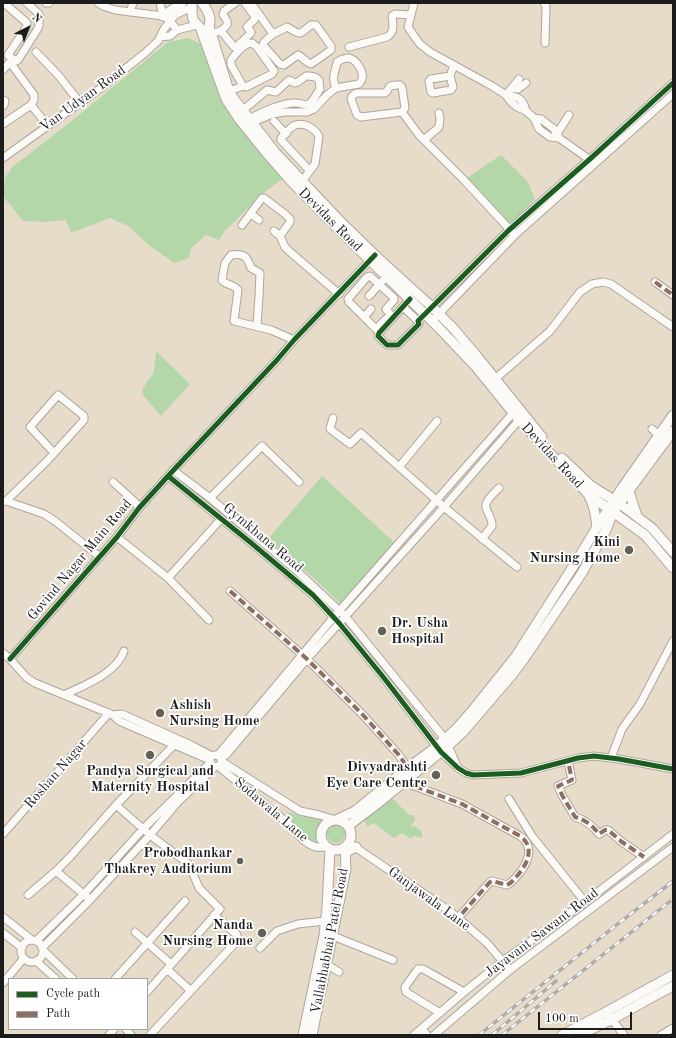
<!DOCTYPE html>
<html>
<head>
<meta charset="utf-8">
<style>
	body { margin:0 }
	#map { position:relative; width:676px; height:1038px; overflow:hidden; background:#e7dbca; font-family:"Old Standard TT",serif }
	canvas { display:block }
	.frame { position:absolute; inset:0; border:4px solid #1c1c1c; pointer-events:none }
	.legend { position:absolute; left:8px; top:978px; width:140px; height:52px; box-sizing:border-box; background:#fff; border:1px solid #a4a4a4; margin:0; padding:5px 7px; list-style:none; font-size:12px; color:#1c1c1c }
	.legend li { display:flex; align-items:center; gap:8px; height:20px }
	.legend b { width:20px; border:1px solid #a4a4a4 }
	.north { position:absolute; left:8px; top:8px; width:40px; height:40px; -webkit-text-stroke:3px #fff; paint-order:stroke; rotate:42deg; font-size:11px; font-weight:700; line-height:16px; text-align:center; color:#1c1c1c }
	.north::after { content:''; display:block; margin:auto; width:14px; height:18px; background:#1c1c1c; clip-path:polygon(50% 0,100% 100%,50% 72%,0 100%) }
	.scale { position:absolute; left:538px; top:1012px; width:94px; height:18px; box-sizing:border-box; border:2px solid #1c1c1c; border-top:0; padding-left:5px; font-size:12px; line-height:14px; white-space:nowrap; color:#1c1c1c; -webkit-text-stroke:3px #fff; paint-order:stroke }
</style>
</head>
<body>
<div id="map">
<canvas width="676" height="1038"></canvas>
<div class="frame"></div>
<ul class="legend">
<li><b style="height:5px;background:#1b5e20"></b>Cycle path</li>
<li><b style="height:5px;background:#8d6e63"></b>Path</li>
</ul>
<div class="north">N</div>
<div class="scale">100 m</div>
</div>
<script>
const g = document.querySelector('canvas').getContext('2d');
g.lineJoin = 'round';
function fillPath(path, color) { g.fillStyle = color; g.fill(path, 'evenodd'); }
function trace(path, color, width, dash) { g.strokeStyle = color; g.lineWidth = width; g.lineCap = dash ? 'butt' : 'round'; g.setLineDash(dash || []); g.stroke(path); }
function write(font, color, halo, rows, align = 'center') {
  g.font = font + ' "Old Standard TT",serif'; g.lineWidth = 3.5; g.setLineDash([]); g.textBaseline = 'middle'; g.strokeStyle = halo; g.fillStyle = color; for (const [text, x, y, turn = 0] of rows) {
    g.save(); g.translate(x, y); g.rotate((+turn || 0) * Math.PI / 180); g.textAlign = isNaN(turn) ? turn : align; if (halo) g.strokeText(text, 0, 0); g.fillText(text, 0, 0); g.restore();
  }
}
const green = new Path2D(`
	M188 38 201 44 225 106 262 151 282 179 261 195 225 231 219 240 206 235 191 248 189 258 174 263 150 246 128 226 110 218 71 233 66 220 45 222 23 221 3 196 5 178 13 166 23 159 64 127 168 42Z
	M501 155 527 181 535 199 510 225 467 178Z
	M156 351 190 384 161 416 142 394 143 388 154 372Z
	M322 476 396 544 343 606 316 580 268 539Z
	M384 790 409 815H414L415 820 410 827 415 826 421 831 423 838 414 836 411 839 402 833 394 838 374 823 367 827 360 806Z
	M286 812 324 819 317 844 304 838 299 832Z
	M327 834a9 9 0 1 1 18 0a9 9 0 1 1-18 0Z`);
const minor = new Path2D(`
	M4 3 27 23 26 28 8 55 9 56 16 61 18 60 37 30 39 26V14L27 3
	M46 3H49
	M98 3 103 6 115 10 163 16 170 21 177 30
	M160 3 163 16
	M251 3 273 34 264 42 263 45 280 64 284 65 298 55C303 57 305 62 311 64L331 50V46L316 25H311C297 36 302 35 287 27L273 34
	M414 3 408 27 414 36 420 44 430 52 492 86 506 95 511 102 517 107 526 111 534 118 541 119 554 129 559 138 593 162
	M544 3 546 6 545 43
	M130 12 133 3
	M221 31 234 47H236L251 33V32L247 27 255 19V17L245 3
	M217 32C221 31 229 26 227 21 226 19 225 17 223 15L224 11 235 3
	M160 37 170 36 177 30 197 25
	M349 47 387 37C395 32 393 25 392 16L395 14 411 15
	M36 52 59 76 80 103
	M3 70 9 63 12 65 34 95V100L31 105 3 124
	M450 76 431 79 429 81 431 92 433 93 451 90 453 87 450 76 454 65
	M512 88 518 89 526 83
	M229 91 243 86 246 87 272 74 274 71 257 47 252 43C243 43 236 54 231 60V65L243 86
	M506 95C517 96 523 98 526 111
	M506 95 519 79
	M3 100 5 101 4 105 3 106
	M31 105 48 126
	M242 111 267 90 276 92 289 80 295 83 298 82 306 76H309L315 77 319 80 320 89 313 100 308 105C304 105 300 103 296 103 282 102 261 113 249 119
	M402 112 405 108 402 87 400 85C396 85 390 84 388 89 386 93 388 90 385 93H356L352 96 351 99 357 115 361 117 402 112 419 135 463 179 512 232
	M534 118 539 129 550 137 559 138
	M274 121 286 134
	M251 123 272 114 285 112H307L314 109 327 95 336 88 359 84C360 82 362 81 362 78 364 72 356 59 349 58 345 58 340 60 337 62 335 74 331 76 336 88
	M555 137 569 115
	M424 140 439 127 440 119 439 113
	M3 158 105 85 145 53 158 41 164 29 175 15 192 7
	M302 181 315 164 319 136C313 127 303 121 293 126 289 129 285 134 281 138V140L310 171
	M251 214 259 220
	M242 225 262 198H264L285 214 290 219V222L280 236 285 247 289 251 339 294
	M274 231 280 236
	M370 276 394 298V300L386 309 390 314V315L376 329 349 302 348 299 367 277Z
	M655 282 673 295
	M369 296 387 276
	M410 299 379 333 378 336 387 345H398L419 324 418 321 509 230 590 159 673 83
	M403 307 418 321
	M364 317 371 309
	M432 321 515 235 673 94
	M257 326 259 296 260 273 251 268C247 257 245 253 231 255L225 263 222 280C225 285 234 284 238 290L234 321 271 330 294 340
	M495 379 550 331 580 292 592 284 603 282 611 284 673 327
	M333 418 330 429 350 444 361 433 444 507 517 567
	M652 429 659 435
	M399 467 437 421
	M173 470 210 498 296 570 345 616 445 739 457 766
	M168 476 250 542 313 595 339 623 384 678 441 752 458 768 466 773 473 775 521 773 578 758 594 756 619 759 673 769
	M113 482 135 502 139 508
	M210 498 262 446 299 482
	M3 501H6L44 514 55 521 100 557
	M6 501 47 461 84 420V416L58 395 30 427 54 453
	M117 537 168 578
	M482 539 492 526C493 518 484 509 486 504 488 498 495 492 499 488
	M230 591 307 659 363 715 398 754 408 768
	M209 620 168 578 221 519
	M3 653 10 659 27 678 35 683 113 715 122 714 191 745 212 756 214 755 220 756 221 761 300 811 319 815 336 820
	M10 659 117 537 139 508 168 476 277 360 294 340 373 257
	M64 695C83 686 117 673 124 651
	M113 715 119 721 210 760C211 765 213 767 218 766L289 824C296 834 313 853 326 846
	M218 755 333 618 513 413
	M221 758 226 755 307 659 444 507 519 420
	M611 758 622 729 640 704 673 641
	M568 761 572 780 558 786 562 795 575 817C586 820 593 826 599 834L605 830H608L622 842 644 857
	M404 782 462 804 520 836C536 847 527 865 517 876 514 880 511 883 507 885L492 881 490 882 458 918
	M509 799 532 836 585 902
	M116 805 150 835 189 864 199 888 220 909 147 992
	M3 834 109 713
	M349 843 451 912 487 943 510 970
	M56 871 87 897
	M28 895 56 871 70 857 116 805 174 745 176 741
	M3 917 32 940
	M135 932 171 964
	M3 933 22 948
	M328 934 393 960
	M21 951a11 11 0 1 1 22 0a11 11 0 1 1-22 0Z
	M36 941 84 894 143 829 210 763
	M42 948 90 900 150 835 178 802 215 767
	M260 948 277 931 298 924 325 921
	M43 950 73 979
	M36 961 56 979
	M326 964 339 972
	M167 969 191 991
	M115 979 185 901
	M3 983 24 958
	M440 1013 406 992 405 987 418 969H423L464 992
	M609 1016 624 1035
	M126 1029 131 1035
	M422 1029 427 1035
	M109 1035 114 1029
	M150 1035 237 941 238 938 237 935 214 915
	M414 1035 464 992 503 961 585 902 673 834
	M434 1035 510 970 673 847
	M661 1035 673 1028`);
const major = new Path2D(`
	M192 3C193 15 189 18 200 27L226 99 239 119 264 150 290 180 329 220 439 328 476 367 519 420 588 494 645 535 673 568
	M202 3C207 9 212 18 209 26L229 91 234 99 275 152 342 223 378 258 432 307 453 328 476 355 542 437
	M163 16 182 3
	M562 458 590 485 620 504 652 528 673 552
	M629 491 632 501 637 516
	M589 496C595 508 595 514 597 527
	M336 820 355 811 408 768 436 747 457 728 472 711 516 656 576 562 597 527 622 488 673 415
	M321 835a15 15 0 1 1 30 0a15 15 0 1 1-30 0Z
	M348 826 377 804 448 746 463 732 512 675 524 659 582 573 606 530 613 512 673 431
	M346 852 356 847
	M303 1035 324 936 327 907 330 849
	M312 1035 346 869 345 847
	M562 1035 606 1012 673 975
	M579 1035 611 1020 656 995 673 986`);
const rail = new Path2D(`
	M479 1035 619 923 673 881
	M492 1035 556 981
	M502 1035 673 899`);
const quiet = new Path2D(`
	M655 282 673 295
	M230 591 307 659 363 715 398 754 408 768
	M569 766 572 780 558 786 562 795 575 817C586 820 593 826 599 834L605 830H608L622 842 644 857
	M404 782 462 804 520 836C536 847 527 865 517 876 514 880 511 883 507 885L492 881 490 882 458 918`);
const cycleway = new Path2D(`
	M410 299 379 333 378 336 387 345H398L419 324 418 321 509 230 590 159 673 83
	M168 476 250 542 313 595 339 623 384 678 441 752 458 768 466 773 473 775 521 773 578 758 594 756 619 759 673 769
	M10 659 117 537 139 508 168 476 277 360 294 340 375 255`);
const markers = [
	[629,550,5,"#635f59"],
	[382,631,5,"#635f59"],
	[160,713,5,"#635f59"],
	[150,755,5,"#635f59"],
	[436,775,5,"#635f59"],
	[240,861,4,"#635f59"],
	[262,933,5,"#635f59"]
];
const streetNames = [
	["Van Udyan Road",83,99,-36],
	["Devidas Road",330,220,45],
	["Devidas Road",552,456,47],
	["Gymkhana Road",263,538,40],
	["Govind Nagar Main Road",80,560,-50],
	["Roshan Nagar",56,774,-49],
	["Sodawala Lane",271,810,40],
	["Ganjawala Lane",429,899,36],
	["Jayavant Sawant Road",542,933,-37],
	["Vallabhabhai Patel Road",330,941,-79]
];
const poiNames = [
	["Kini",620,542],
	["Nursing Home",620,558],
	["Dr. Usha",391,623,"left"],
	["Hospital",391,639,"left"],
	["Ashish",169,705,"left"],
	["Nursing Home",169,721,"left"],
	["Divyadrashti",427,767],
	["Eye Care Centre",427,783],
	["Pandya Surgical and",150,771,"center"],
	["Maternity Hospital",150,787,"center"],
	["Probodhankar",232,853],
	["Thakrey Auditorium",232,869],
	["Nanda",253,925],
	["Nursing Home",253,941]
];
fillPath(green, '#b4d7aa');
trace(minor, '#aea69c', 9);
trace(major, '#aea69c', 11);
trace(minor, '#fbfaf7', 7);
trace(major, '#fbfaf7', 9);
trace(rail, '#aeacaa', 3.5);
trace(rail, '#fff', 2, [6]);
trace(quiet, '#8d6e63', 4, [8, 4]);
trace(cycleway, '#1b5e20', 5);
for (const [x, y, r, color] of markers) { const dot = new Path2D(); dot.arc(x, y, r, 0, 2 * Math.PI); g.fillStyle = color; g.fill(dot); trace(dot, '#fff', 1.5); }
write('14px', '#1c1c1c', '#fff', streetNames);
write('bold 14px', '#1c1c1c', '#fff', poiNames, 'right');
</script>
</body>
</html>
